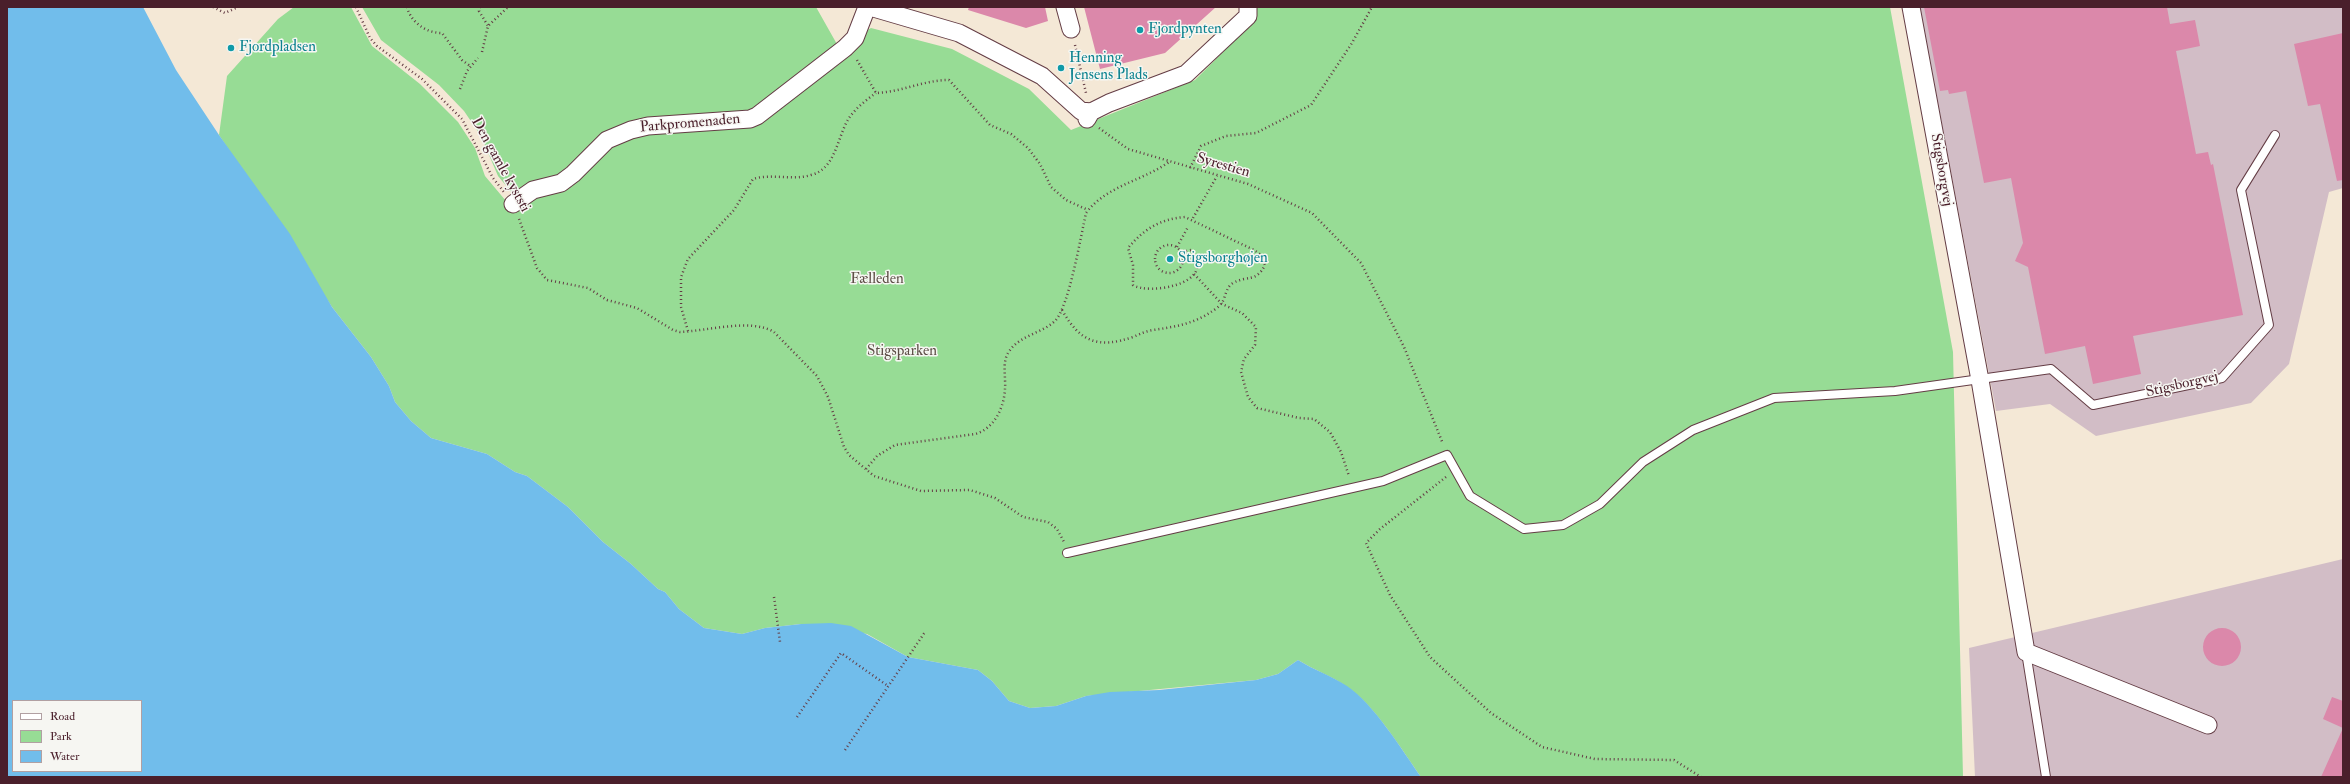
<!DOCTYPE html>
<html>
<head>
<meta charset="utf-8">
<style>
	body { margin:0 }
	#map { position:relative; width:2350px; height:784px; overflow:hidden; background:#f4e8d6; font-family:"IM FELL Double Pica",serif }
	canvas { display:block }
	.frame { position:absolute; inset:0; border:8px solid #4a1f2b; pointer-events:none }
	.legend { position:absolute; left:12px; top:700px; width:130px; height:72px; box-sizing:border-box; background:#f6f6f2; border:1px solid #b1a0a2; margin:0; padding:5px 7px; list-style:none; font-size:12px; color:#4a1f2b }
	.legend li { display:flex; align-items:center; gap:8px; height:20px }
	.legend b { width:20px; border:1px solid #b1a0a2 }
</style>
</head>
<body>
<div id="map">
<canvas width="2350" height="784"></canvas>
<div class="frame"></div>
<ul class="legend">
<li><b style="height:5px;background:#fff"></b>Road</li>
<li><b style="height:11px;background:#97dc95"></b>Park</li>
<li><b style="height:11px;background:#71bdeb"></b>Water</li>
</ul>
</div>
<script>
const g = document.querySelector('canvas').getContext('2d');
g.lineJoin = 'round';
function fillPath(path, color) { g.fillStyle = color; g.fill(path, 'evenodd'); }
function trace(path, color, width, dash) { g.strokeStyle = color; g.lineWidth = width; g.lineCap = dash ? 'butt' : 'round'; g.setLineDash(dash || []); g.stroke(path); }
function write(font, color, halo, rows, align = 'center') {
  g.font = font + ' "IM FELL Double Pica",serif'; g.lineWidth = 3; g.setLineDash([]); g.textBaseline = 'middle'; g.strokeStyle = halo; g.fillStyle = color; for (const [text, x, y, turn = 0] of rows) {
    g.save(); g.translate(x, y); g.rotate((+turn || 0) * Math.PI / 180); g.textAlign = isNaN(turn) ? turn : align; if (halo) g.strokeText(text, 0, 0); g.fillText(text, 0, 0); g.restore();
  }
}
const industrial = new Path2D(`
	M1920 7H2343V188L2329 192 2289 364 2251 403 2096 436 2050 404 1996 411Z
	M2343 559V777H1975L1969 648Z`);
const green = new Path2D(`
	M294 7H351L372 46 420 84 458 122 475 148 485 176 506 201 513 194 498 176 481 136 464 111 439 85 381 40 362 7H816L838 46 871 28 952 49 1029 89 1071 130 1195 80 1256 19 1255 7H1890L1953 352 1963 777H1421C1402 750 1374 704 1347 687 1332 676 1314 670 1298 660L1278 674 1256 680 1086 696 1056 706 1030 708 1009 701 992 681 978 670 908 657 867 634 801 624 765 628 742 634 704 628 679 609 665 592 658 589 631 564 603 542 568 507 527 476 515 472 487 454 431 438 411 421 395 402 389 386 371 357 332 307 219 135 227 76 278 19Z`);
const water = new Path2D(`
	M7 7H143L176 70 219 135 290 234 332 307 371 357 389 386 395 402 411 421 431 438 487 454 515 472 527 476 568 507 603 542 631 564 658 589 665 592 679 609 704 628 742 634 765 628 801 624 831 623 851 626 908 657 978 670 992 681 1009 701 1030 708 1056 706 1086 696 1110 692 1159 690 1256 680 1278 674 1298 660C1314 670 1332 676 1347 686 1374 704 1402 750 1421 777H7ZM13 701H141V771H13Z`);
const building = new Path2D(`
	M969 7H1045L1048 21 1026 28 968 10Z
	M1084 7H1216L1165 53 1100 69Z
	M1924 7H2167L2170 24 2195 20 2200 46 2176 51 2196 154 2208 152 2211 165 2213 164 2243 315 2133 336 2141 374 2093 384 2085 346 2045 354 2028 267 2015 261 2023 243 2011 178 1984 183 1966 91 1949 94 1948 90 1940 91Z
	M2343 33V180L2337 181 2320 104 2308 106 2294 44Z
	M2203 647a19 19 0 1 1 38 0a19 19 0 1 1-38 0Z
	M2332 697 2343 701V777H2321L2343 728 2323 719Z`);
const path = new Path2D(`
	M213 7 225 13 238 7
	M356 7 370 38 377 46 422 79 462 119 493 178 504 192
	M407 7C411 23 427 33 442 33L462 60 470 66
	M480 7 479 11 488 26
	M1075 45 1086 93
	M482 52 488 26 508 7
	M857 60 876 93C902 92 924 80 949 80L990 125 1011 134 1028 148 1040 164 1051 187 1066 200 1088 210
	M460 89 467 71 478 58
	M1099 128 1128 149 1248 184 1312 213 1361 263 1404 347 1443 444
	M1190 168 1201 146 1226 136 1256 133 1311 105 1352 43 1372 7
	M1193 218 1217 176
	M519 219 537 268 547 280 588 288 607 300 637 308 673 330 680 332C707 331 751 318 774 332L817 376 828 397 844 447 849 455 874 476 921 491 970 490 995 498 1023 517 1048 522 1057 529 1064 542
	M1155 259a14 14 0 1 1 28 0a14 14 0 1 1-28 0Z
	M1177 247 1188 227
	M1194 274 1222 304 1242 313 1256 327 1255 345 1244 359 1241 372 1248 397 1257 408 1299 418 1314 419 1330 432 1341 452 1349 476
	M1062 310C1080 342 1098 349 1133 337 1140 334 1146 331 1153 330 1174 327 1193 324 1211 312 1214 310 1219 307 1221 304 1226 298 1225 288 1233 283 1247 275 1256 283 1265 265L1261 255 1254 250 1185 217C1160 219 1144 229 1128 248L1133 265V285C1147 295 1219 285 1191 250L1182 252
	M688 331 681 307V277L688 259 734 210 753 179C772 173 792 181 811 175 836 169 837 137 849 118 856 108 866 100 876 93
	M866 469 877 456 895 445 975 434C994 429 1004 408 1005 389 1006 378 1002 363 1008 353 1019 335 1041 334 1055 321 1069 307 1081 235 1086 213 1106 186 1142 181 1169 162
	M1446 477 1380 529 1366 543 1390 595 1430 657 1491 713 1542 747 1595 759 1674 760 1701 777
	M774 597 780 642
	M797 717 841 653 888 686
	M845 750 925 632`);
const lane = new Path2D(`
	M1067 553 1383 481 1447 455 1470 496 1524 529 1563 525 1600 504 1643 462 1693 430 1774 398 1895 391 2051 369 2093 405 2222 378 2269 325 2241 190 2275 135
	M2026 652 2046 777`);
const street = new Path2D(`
	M870 7 959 33 1042 76 1081 111 1091 112
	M1065 7 1071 29
	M1911 7 1980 380 2026 652 2208 725
	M1087 119 1091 112 1109 103 1186 74 1248 16V7
	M513 204 533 190 561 183 573 174 607 140 631 130 648 126 750 119 757 116 845 48 855 38 867 7`);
const markers = [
	[1140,30,4,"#0f9aa8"],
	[231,48,4,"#0f9aa8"],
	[1061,68,4,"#0f9aa8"],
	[1170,259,4,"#0f9aa8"]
];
const cultureNames = [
	["Fjordpynten",1148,30],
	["Fjordpladsen",239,48],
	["Henning",1069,59],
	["Jensens Plads",1069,76],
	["Stigsborghøjen",1178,259]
];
const streetNames = [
	["Parkpromenaden",690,124,-5],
	["Den gamle kyststi",500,165,61],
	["Syrestien",1223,166,16],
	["Stigsborgvej",1941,170,80],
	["Stigsborgvej",2182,385,-13]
];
const parkNames = [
	["Fælleden",877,280],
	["Stigsparken",902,352]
];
fillPath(industrial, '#d2bdc6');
fillPath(green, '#97dc95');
fillPath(water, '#71bdeb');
fillPath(building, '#db88aa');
trace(lane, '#643d45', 10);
trace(street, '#643d45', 19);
trace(path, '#643d45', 2.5, [1, 3]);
trace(lane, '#fff', 8);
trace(street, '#fff', 17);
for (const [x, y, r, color] of markers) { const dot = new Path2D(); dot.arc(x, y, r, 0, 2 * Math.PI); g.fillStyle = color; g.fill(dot); trace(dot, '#f6f6f2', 1.5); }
write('15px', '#0d838f', '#f6f6f2', cultureNames, 'left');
write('15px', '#4a1f2b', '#f6f6f2', streetNames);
write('15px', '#5d4e46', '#f6f6f2', parkNames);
</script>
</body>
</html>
